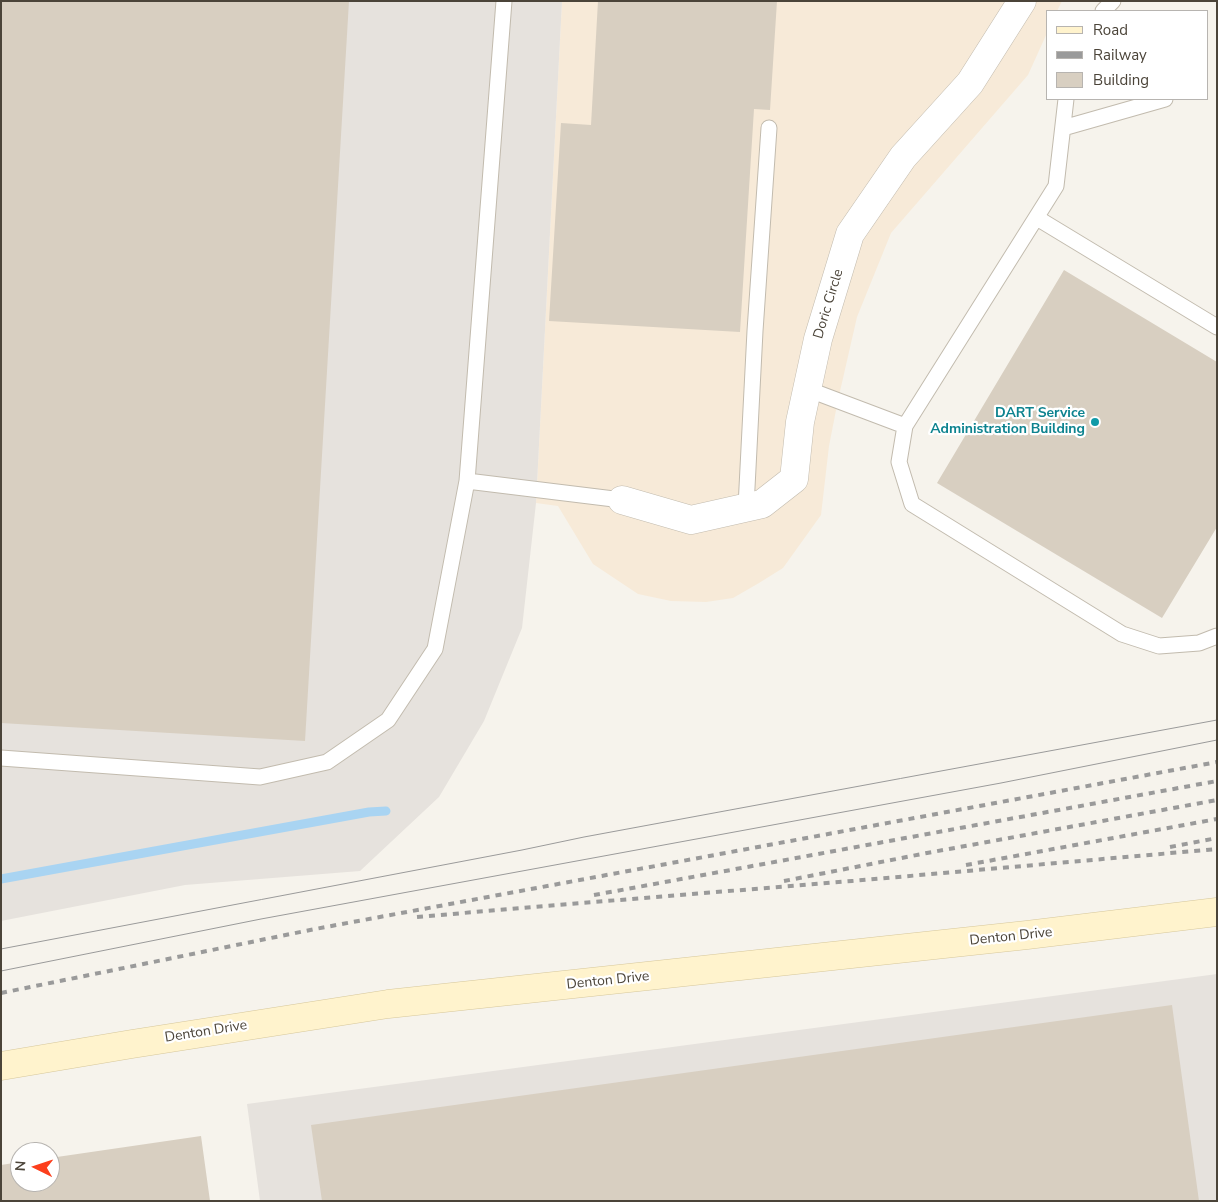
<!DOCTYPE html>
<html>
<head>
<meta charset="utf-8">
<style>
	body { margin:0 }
	#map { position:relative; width:1218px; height:1202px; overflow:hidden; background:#f6f3ec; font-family:"Nunito Sans",sans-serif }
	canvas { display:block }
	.frame { position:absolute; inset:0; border:2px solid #4b4439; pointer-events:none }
	.legend { position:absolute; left:1046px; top:10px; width:162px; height:90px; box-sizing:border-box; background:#fff; border:1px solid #b7b4b0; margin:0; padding:6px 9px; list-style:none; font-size:15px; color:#4b4439 }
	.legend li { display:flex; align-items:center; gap:10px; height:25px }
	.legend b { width:25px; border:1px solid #b7b4b0 }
	.north { position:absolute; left:10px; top:1142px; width:50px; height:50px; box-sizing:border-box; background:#fff; border:1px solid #b7b4b0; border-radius:50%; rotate:274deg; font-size:14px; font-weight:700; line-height:20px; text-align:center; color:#4b4439 }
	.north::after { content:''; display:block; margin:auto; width:18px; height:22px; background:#fc3f1d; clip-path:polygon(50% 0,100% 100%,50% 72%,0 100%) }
</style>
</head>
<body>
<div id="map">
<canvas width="1218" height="1202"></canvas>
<div class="frame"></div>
<ul class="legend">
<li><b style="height:6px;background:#fff3cd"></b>Road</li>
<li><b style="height:6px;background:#9a9a9a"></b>Railway</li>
<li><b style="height:14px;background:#d8cfc1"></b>Building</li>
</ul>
<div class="north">N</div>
</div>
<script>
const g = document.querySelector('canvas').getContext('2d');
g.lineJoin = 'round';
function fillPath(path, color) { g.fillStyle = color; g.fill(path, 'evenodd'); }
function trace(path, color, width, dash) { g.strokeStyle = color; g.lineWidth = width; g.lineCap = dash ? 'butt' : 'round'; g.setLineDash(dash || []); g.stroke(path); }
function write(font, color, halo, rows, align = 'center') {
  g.font = font + ' "Nunito Sans",sans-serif'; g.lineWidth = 4.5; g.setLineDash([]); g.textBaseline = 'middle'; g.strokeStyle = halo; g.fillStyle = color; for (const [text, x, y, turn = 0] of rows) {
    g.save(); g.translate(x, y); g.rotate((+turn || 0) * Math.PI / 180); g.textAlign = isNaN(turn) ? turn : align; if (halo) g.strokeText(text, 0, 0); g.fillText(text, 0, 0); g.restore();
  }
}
const commercial = new Path2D(`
	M562 1H1062L1057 11H1047V33L1028 75 891 233 857 317 838 400 829 446 821 515 783 568 759 583 733 598 706 602 671 601 638 594 593 564 558 506 536 503Z`);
const industrial = new Path2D(`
	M1 1H562L536 503 522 628 484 721 439 797 360 871 185 885 1 921Z
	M1217 974V1201H260L247 1104Z`);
const stream = new Path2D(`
	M1 879 369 812 386 811`);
const building = new Path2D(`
	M1 1H349L305 741 1 723Z
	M598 1H777L770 110 754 109 740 332 549 321 561 123 591 125Z
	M1064 270 1217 362V527L1162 618 937 483Z
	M1172 1005 1199 1201H322L311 1125Z
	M201 1136 210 1201H1V1165L20 1162V1182H50V1158Z`);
const lane = new Path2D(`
	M1103 11 1113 1
	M1066 99 1056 186 905 426 899 462 912 504 1122 634 1159 646 1199 643 1217 636
	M1063 128 1165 99
	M1037 218 1217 327
	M807 389 905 426
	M467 481 622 500
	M746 507 755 331 769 128
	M1 758 260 777 327 762 388 720 435 649 467 481 504 1`);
const street = new Path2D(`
	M622 500 691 520 762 504 794 479 800 422 818 339 850 234 903 157 970 83 1022 1`);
const secondary = new Path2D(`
	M1 1066 132 1044 388 1004 1027 935 1217 912`);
const tram = new Path2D(`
	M1 949 522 850 584 837 1217 720
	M1 971 261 919 1001 783 1217 740`);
const rail = new Path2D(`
	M1170 847 1217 838
	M966 865 1217 819
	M784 881 927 853 1217 800
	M594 895 1217 781
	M417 917 533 907 852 881 1217 849
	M1 993 315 929 1217 762`);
const markers = [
	[1095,422,5,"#0f9aa8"]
];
const streetNames = [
	["Doric Circle",829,304,-73],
	["Denton Drive",1011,937,-6],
	["Denton Drive",608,981,-6],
	["Denton Drive",206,1032,-9]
];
const cultureNames = [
	["DART Service",1085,414],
	["Administration Building",1085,430]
];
fillPath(commercial, '#f7ead8');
fillPath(industrial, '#e6e2dd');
trace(stream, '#a9d4f2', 9);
fillPath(building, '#d8cfc1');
trace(lane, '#c2bbae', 17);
trace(street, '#c2bbae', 29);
trace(secondary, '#d6c79b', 29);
trace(lane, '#fff', 15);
trace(street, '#fff', 28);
trace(secondary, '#fff3cd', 28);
trace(tram, '#9a9a9a', 1);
trace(rail, '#9a9a9a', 4, [6, 6]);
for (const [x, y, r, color] of markers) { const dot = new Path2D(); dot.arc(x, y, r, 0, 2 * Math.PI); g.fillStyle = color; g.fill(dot); trace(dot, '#fff', 2); }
write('14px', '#4b4439', '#fff', streetNames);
write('bold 14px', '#0d838f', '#fff', cultureNames, 'right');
</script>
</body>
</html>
